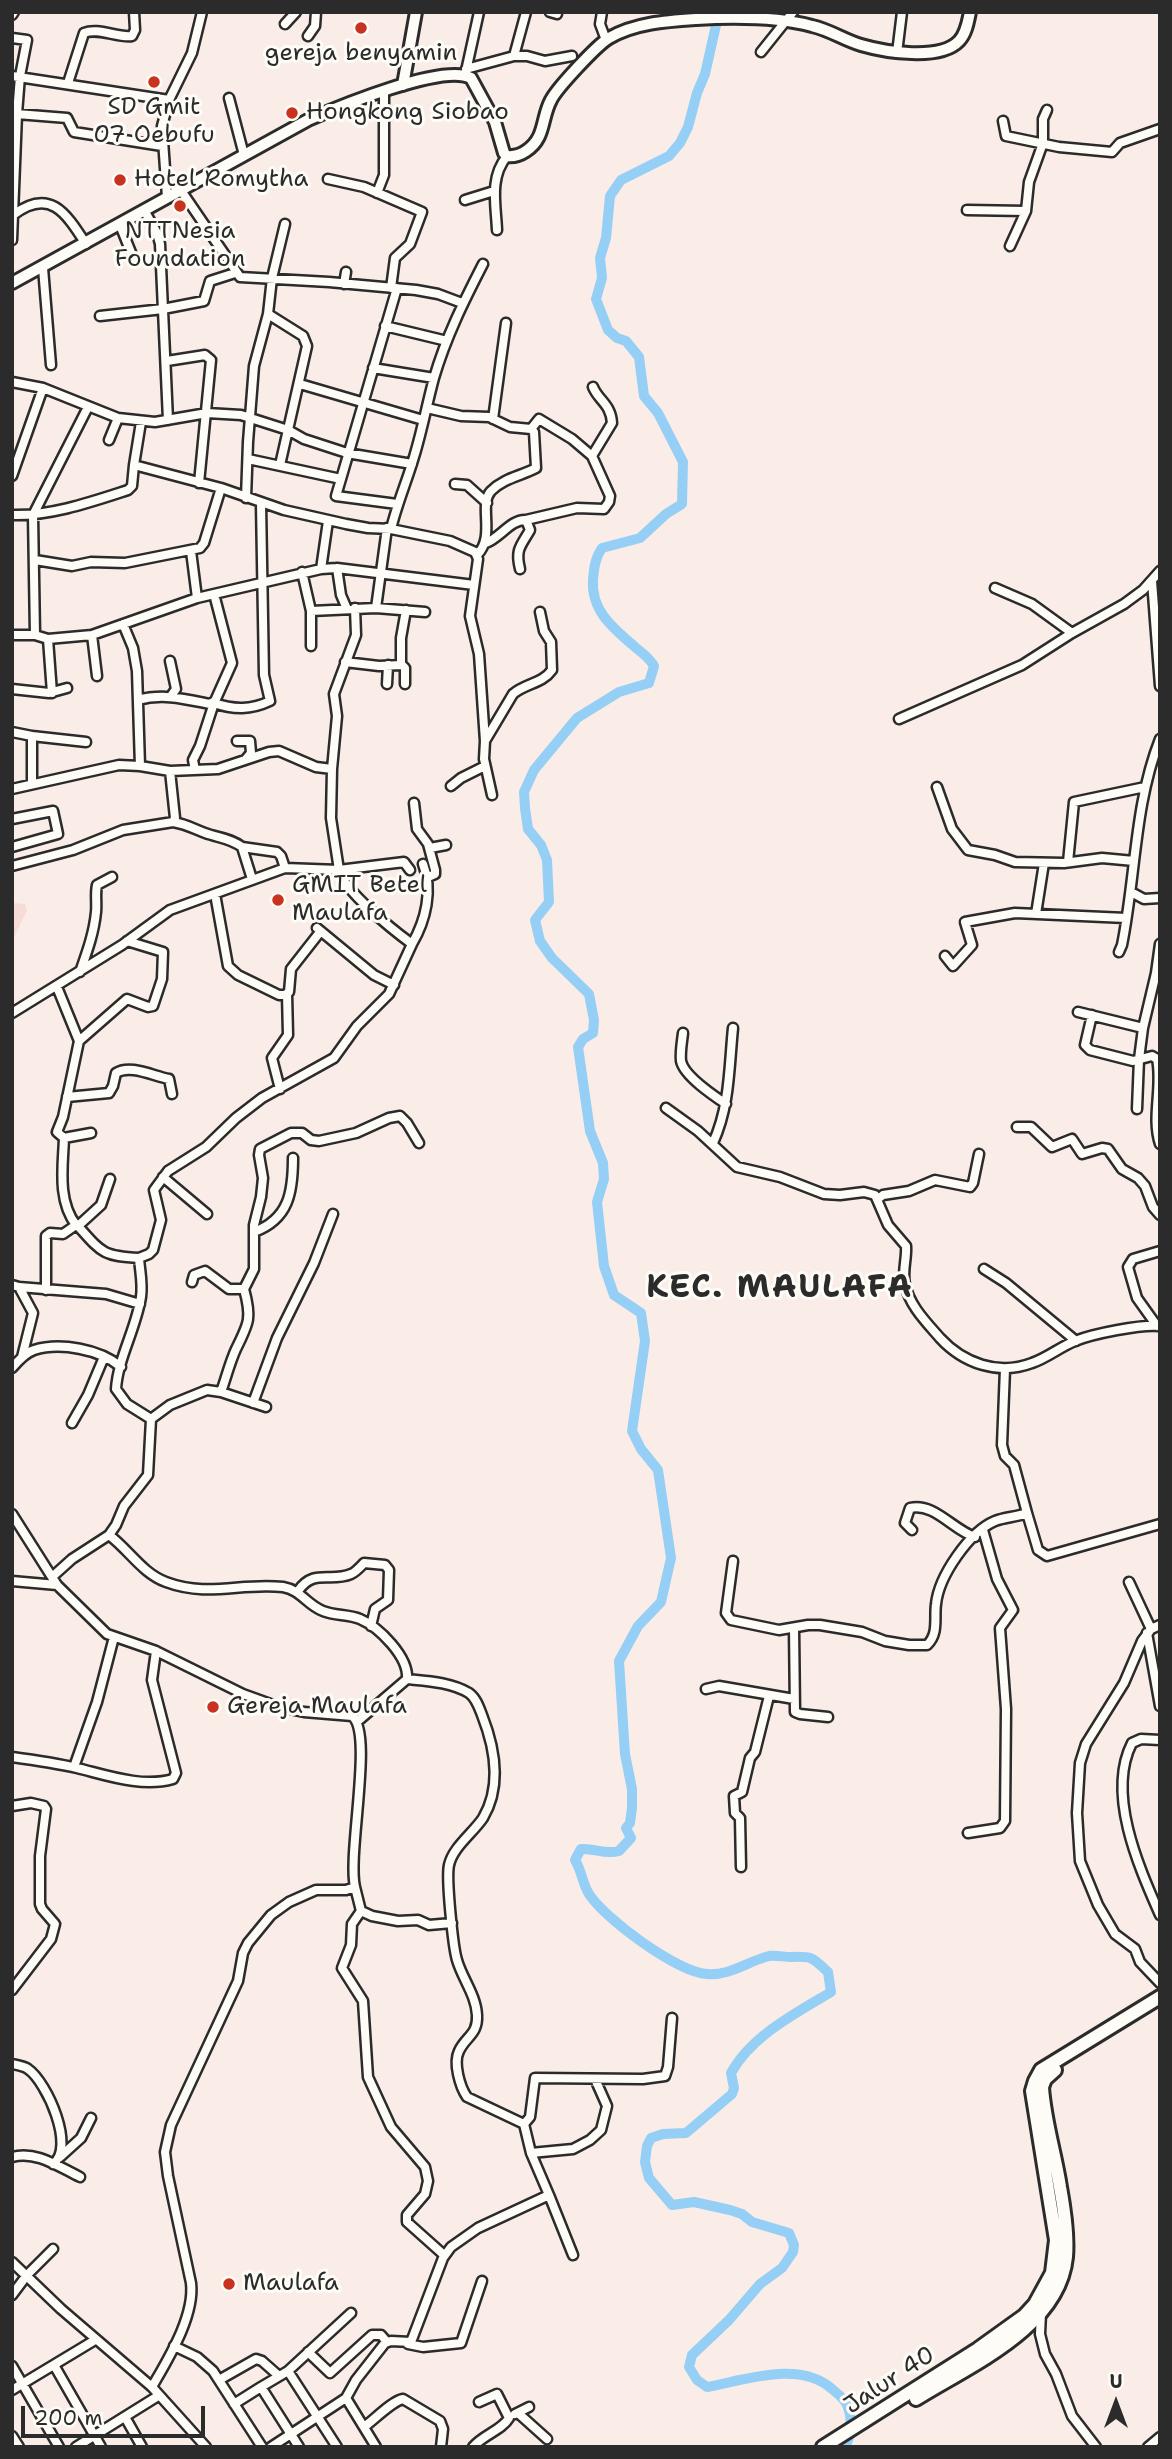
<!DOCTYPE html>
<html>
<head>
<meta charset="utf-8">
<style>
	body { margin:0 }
	#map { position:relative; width:1172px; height:2459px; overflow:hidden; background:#faede8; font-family:"Shantell Sans",sans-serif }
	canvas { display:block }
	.frame { position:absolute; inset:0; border:14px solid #2b2b2b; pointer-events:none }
	.north { position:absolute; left:1081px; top:2368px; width:70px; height:70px; -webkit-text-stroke:5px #fdfcf7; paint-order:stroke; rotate:0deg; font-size:19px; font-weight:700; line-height:28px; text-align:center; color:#2b2b2b }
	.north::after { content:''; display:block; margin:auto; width:24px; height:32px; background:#2b2b2b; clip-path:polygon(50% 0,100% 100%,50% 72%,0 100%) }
	.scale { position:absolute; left:21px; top:2406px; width:184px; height:32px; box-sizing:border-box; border:4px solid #2b2b2b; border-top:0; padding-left:9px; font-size:21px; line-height:24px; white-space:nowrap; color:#2b2b2b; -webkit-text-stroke:5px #fdfcf7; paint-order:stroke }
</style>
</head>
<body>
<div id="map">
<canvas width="1172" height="2459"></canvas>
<div class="frame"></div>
<div class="north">U</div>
<div class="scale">200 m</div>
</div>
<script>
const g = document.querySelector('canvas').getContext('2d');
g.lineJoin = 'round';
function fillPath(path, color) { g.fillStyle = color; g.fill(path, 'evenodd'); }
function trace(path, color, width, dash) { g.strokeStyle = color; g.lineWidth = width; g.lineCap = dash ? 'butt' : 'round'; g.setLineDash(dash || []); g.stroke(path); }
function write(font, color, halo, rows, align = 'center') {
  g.font = font + ' "Shantell Sans",sans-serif'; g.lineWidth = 6; g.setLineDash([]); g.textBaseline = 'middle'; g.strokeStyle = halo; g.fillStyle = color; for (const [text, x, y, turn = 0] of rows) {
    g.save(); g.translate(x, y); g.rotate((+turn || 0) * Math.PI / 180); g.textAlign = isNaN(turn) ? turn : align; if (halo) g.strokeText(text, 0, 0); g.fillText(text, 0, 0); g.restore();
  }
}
const built = new Path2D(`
	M12 903 25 904 27 910 12 942Z`);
const river = new Path2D(`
	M719 12 705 74 697 93 688 127 680 143 669 156 621 180 610 196 606 238 600 258 602 278 596 299 608 330 617 338 626 341 639 357 644 396 658 413 683 462 682 504 666 514 640 538 602 548C595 558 594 568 593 580 591 611 613 628 635 647 643 654 649 657 654 666L649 683 619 692 577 718 534 770 524 792 525 808 528 829 541 845 547 860 549 902 535 920 540 941 552 958 589 994 594 1020 593 1033 583 1039 578 1047 590 1131 603 1163 604 1179 597 1202 604 1266 614 1295 641 1313 645 1341 632 1431 641 1449 658 1470 671 1558 661 1602 638 1626 619 1661 625 1754 632 1789V1808L630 1823 626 1828 631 1838 619 1851C605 1855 595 1848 581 1849L575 1860C582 1871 582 1883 589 1894 605 1919 677 1972 707 1974 730 1976 748 1961 769 1956 776 1955 784 1957 791 1957 812 1956 812 1957 828 1972L831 1992C796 2013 751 2036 731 2073L734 2088 732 2094 686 2133 663 2134 651 2138 647 2146 645 2162 649 2178 672 2205 694 2202 730 2210 742 2214 752 2222 789 2233 794 2245 793 2252 782 2268 760 2284 729 2320 692 2355 689 2367 697 2380 707 2387C745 2380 800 2360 832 2389 838 2394 844 2398 847 2405 853 2420 852 2433 845 2447`);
const minor = new Path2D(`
	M550 12 557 14
	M602 12 600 24 606 40
	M12 15 14 12
	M285 24 296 12
	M308 36 315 26 316 12
	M12 38 27 40 20 76 17 114 12 240
	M761 52 793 12
	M897 53 902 12
	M514 56 526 12
	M466 69 514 56H527L545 61 572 56
	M466 71 479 12
	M12 76 169 100
	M68 83 84 33C98 27 117 38 132 36L135 30 134 12
	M229 98 244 155
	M17 114 67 118 74 132 162 146
	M1003 121 1006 136 1059 147 1112 152 1120 143 1160 129
	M328 179 364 187 422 212 410 244 395 258 391 288
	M180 189 240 277 329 282 416 290 438 294 462 303
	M377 193 384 175V91
	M167 197 162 126 169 100 192 53 202 12
	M465 200 494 191
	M144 210 157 233 160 244 168 420
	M967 210 1026 211
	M13 215C50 187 66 213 86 244
	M120 225 134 260
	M497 230C496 205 489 178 507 156
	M1010 246 1026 211 1029 182 1043 143V119L1047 110
	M43 268 51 365
	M344 284 346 272
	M397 288 336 496 397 504
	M268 314 303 336 307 346 280 465
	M100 316 163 309 204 301 210 281 235 273
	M385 326 447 341
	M167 361 205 355 211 360 199 483
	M373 368 434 378
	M12 382 43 388 118 418 155 422 207 413 241 415 288 430 304 439 347 453 412 464
	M300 384 423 420
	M88 407 33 515 35 635 48 639 92 635 197 598 321 569 337 568 474 585
	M427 408 461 416 489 417 510 427 531 429 534 432 536 468C521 476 504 478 491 491 478 505 496 536 477 555
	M493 419 506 323
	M109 440 118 418
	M592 456 612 423C611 404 598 400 593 387
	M248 459 341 479
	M134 465 141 422
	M12 476 43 388
	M455 484 467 485 487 503
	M246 498 248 442 254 366 268 314 272 278 285 224
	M12 515C51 516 91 502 128 490L132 486 134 465 221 488 284 510 346 524 368 528 391 529 450 541 475 552 478 559 470 616 479 654 485 741 484 759 492 795
	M526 520 577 508 604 509 609 502 610 496 592 456 572 439 539 419 531 429
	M391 529C397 504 407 481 414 457 422 431 427 404 434 378 446 337 464 301 483 264
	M486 543C500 538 511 519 526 520L530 530C521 546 515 549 520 569
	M191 551 197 598
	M35 560 72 566 91 562 125 563 200 548 204 543 221 488
	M337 568 341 595 347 609
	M321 569 328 521
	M302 572 311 611 376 608 425 612
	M1152 581 1160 686
	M995 588 1032 604 1072 633
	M355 608 356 635 334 694 337 716 332 769 331 818 339 870 404 862 410 870
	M376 608 387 528
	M311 611V646
	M123 624 133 648 137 671 140 766
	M12 635H35
	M92 635 97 676
	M48 639 52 693
	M170 661 176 689 171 696
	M345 662 379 666 402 665 405 668V684
	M401 665V638L406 610
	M387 684 388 665
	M12 689 49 693 67 688
	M138 700C163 693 185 699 210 704L215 701 232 663 214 594
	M899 719 1022 665 1072 633 1124 604 1143 590 1160 571
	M12 732 32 736V784
	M32 736 86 742
	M237 741H250L251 753 246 759
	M485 741 513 694C526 683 542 684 552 670L551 642 544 631 540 612
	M195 770 193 760 200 746 214 703C234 710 251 710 270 701L264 675 261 504
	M451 786 461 778 485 766
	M937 787 952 829 968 850 995 855 1015 862 1064 863 1102 858 1134 861
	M12 789 119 765 140 766 170 771 218 769 269 752 279 751 316 767 332 769
	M414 803 417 829 428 844 435 870V874L428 877
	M12 819 53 811 58 834 12 847
	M173 822C186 824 194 829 205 833 219 838 230 838 242 847L252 879
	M242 847 277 852 281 856 285 868
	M430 848 446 845
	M1068 862 1074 802 1145 787
	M12 866 73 850 123 830 173 822 175 818 170 771
	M1131 892 1144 899 1160 898
	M215 894 228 966 238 975 279 995H285L289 992 291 969 320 932
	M1036 914 1044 863
	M317 928 374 975 394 985
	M412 944C426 920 433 890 423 864
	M1119 952 1122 945C1136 876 1134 805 1160 739
	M945 956 953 966 972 945 965 922 1015 913 1126 918
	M80 972C87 952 94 933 96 912 97 903 95 894 97 885L112 877
	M57 987 79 1041 63 1117 57 1132 64 1138
	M1078 1012 1143 1028 1139 1059 1137 1109
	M12 1013 122 945 170 910 285 868 339 870C344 891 393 930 412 944L389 994 357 1026 334 1058 262 1098 236 1118 206 1147 168 1171 154 1190 161 1220 153 1250 149 1254 139 1258C140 1272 143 1284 141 1297 136 1329 118 1358 116 1389L127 1404 151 1419 148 1475 124 1506 116 1525 109 1535C129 1550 142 1573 166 1582 209 1598 241 1582 283 1587 301 1590 307 1605 323 1611 335 1616 348 1614 360 1619 379 1627 409 1657 407 1679
	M1092 1015 1085 1045 1090 1050 1133 1061 1152 1056 1157 1059C1163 1087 1151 1117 1160 1144
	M1143 1028 1156 973 1160 944
	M683 1033C682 1042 680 1052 681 1061 684 1076 714 1096 726 1104
	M79 1041 127 999 148 1007 153 1006 162 979 163 952 127 941
	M280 1089 272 1058 288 1035 287 994
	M67 1097 109 1093 113 1086 116 1073C130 1064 153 1076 169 1079L172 1094
	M666 1108 698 1131 737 1167 780 1177 824 1194 840 1195 864 1192 875 1195 888 1225 906 1246C907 1259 902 1271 905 1284 909 1305 926 1322 940 1338 963 1363 998 1376 1032 1363 1047 1358 1060 1347 1075 1341 1092 1334 1141 1324 1160 1326
	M1017 1127H1031L1052 1147 1072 1139 1082 1154 1102 1148 1108 1149 1122 1169 1138 1178 1145 1186 1153 1207 1160 1215
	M713 1143C730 1106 729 1067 733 1028
	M163 1177 207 1214
	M110 1179 101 1205 78 1226C102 1253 103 1256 139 1258
	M878 1199 883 1195 909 1191 935 1180 970 1187 973 1183 979 1154
	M254 1232C289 1219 293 1192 293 1158
	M984 1269 1006 1283 1076 1341
	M192 1282 194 1275 205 1271 229 1289H244
	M12 1285 19 1287 33 1313 22 1357
	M19 1287 106 1294 140 1304
	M46 1290V1236L50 1233 63 1234 76 1225C57 1200 63 1166 64 1138L91 1133
	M1157 1326 1137 1298 1128 1267 1133 1259 1160 1251
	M12 1368C18 1361 25 1353 34 1350 60 1342 100 1349 121 1367
	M221 1392C226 1378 230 1362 236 1349 249 1323 252 1318 244 1289L254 1269V1225L261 1197 263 1178 259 1155 260 1149 291 1133H302L311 1140 319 1141 356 1133 389 1118 400 1116 407 1123 419 1143
	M253 1403 277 1338 314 1263 333 1214
	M151 1419 170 1405 207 1390 221 1392 266 1407
	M72 1423 88 1395 104 1357
	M1027 1513 1038 1550 1047 1556 1160 1524
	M12 1514 57 1585 107 1634 156 1651 243 1694 279 1707 304 1712 352 1716C374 1732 347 1854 355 1887L346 1890H316L289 1902 271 1915 248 1943 243 1953 238 1981 171 2125 165 2152 168 2176 191 2283C195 2316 168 2359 152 2387
	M912 1530 905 1523 910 1508C934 1502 953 1530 975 1537
	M733 1561 726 1613 731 1620 779 1630 808 1625H820L862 1632 885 1641 909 1645H927C939 1634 934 1618 936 1604 939 1576 969 1532 995 1521 1005 1517 1017 1517 1027 1513L1014 1465 1005 1456 1002 1445 1005 1369
	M52 1577 72 1559 109 1535
	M12 1581 57 1585
	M1129 1582 1151 1629
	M298 1591C314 1568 330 1583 351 1574 356 1572 361 1566 364 1563L385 1565 389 1570 388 1600 375 1609 371 1626
	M1160 1625 1151 1629 1142 1641 1124 1683 1086 1744 1080 1763 1077 1813 1080 1861 1098 1905 1115 1934 1135 1949 1140 1962 1160 1983
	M794 1628 795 1712 800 1714 828 1717
	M1147 1633 1160 1706
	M706 1689 719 1686 794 1699
	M358 1721 407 1679C427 1681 451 1682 469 1693 476 1698 479 1707 482 1715 495 1748 502 1786 483 1818 473 1833 453 1847 449 1865 446 1878 453 1947 457 1960 462 1978 476 1995 477 2015 478 2035 466 2036 459 2051 453 2063 460 2087 467 2097L524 2124
	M1160 1740 1141 1739 1132 1743C1106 1794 1139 1867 1160 1915
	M12 1757C34 1760 55 1763 77 1768 106 1775 142 1788 173 1779L176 1773 152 1680 156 1651
	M74 1767 97 1702 114 1637
	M12 1806 31 1803 44 1806 46 1809 40 1856V1904L42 1909 55 1924 51 1939 12 1990
	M968 1833 1000 1828 1005 1821 1006 1709 1000 1628 1013 1610 997 1579 983 1530
	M741 1867 740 1818 735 1813 734 1796 742 1792 750 1758 755 1752 769 1696
	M355 1887 361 1911 352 1924 351 1945 342 1968 363 2001 368 2077 391 2127 425 2167 428 2181 425 2194 407 2215V2222L444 2255
	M361 1911 372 1916 398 1921 418 1920 429 1925 452 1923
	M12 2064C17 2065 24 2066 28 2069 47 2082 76 2148 53 2164
	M524 2124 530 2117 535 2078 643 2079 665 2076 668 2067 672 2018
	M531 2153 573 2149 590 2140 601 2130 607 2106 595 2079
	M12 2157C36 2150 59 2167 80 2177
	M60 2157 81 2138 91 2118
	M549 2195 573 2255
	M12 2262 61 2309 152 2387 206 2447
	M12 2295 27 2275 53 2249
	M1041 2313 1040 2334 1045 2354 1056 2374 1072 2416 1096 2447
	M408 2344 423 2347 461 2343 482 2281
	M174 2346 197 2357 213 2371 262 2447
	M308 2352 330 2373 372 2335H381L387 2342
	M54 2365 101 2447
	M12 2366 59 2447
	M288 2371 351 2313
	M219 2380 256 2359 262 2361 279 2376
	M261 2387 288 2371 337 2447
	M12 2390 95 2340
	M346 2398 376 2447
	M234 2404 261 2387 299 2447
	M518 2413 547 2439
	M515 2414 529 2407
	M125 2417 142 2447
	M364 2427C374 2420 392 2401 403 2399L440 2421 443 2429 441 2447
	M12 2436 19 2447
	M76 2447 158 2396
	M271 2447 346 2398 356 2380 385 2343 391 2341 411 2342 443 2258 451 2247 478 2228 549 2195 531 2153 524 2124
	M473 2447C483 2435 502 2430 509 2418L497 2394 479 2402
	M1148 2447 1160 2437`);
const major = new Path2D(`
	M403 85 416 12
	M12 283 308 120C338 107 443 63 471 78L495 122 504 153 507 156C515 157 520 155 526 151 546 138 541 118 551 100 557 88 597 45 609 38 635 23 666 21 696 19 731 17 778 17 812 26 830 30 844 40 861 45 885 52 940 61 959 41 966 34 968 22 970 12`);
const highway = new Path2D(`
	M916 2399C970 2365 1059 2328 1066 2257 1068 2234 1064 2209 1060 2187 1055 2154 1044 2120 1042 2087L1045 2079 1055 2070
	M823 2447 978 2349 1024 2316 1035 2304 1052 2273 1056 2240 1032 2091 1035 2081 1041 2070 1160 1997`);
const markers = [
	[361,28,7,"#c8321e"],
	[154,82,7,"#c8321e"],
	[292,113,7,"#c8321e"],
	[120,180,7,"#c8321e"],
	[180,206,7,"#c8321e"],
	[278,900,7,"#c8321e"],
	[213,1707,7,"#c8321e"],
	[229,2284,7,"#c8321e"]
];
const poiNames = [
	["gereja benyamin",361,54,"center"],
	["SD Gmit",154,108,"center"],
	["07 Oebufu",154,136,"center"],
	["Hongkong Siobao",306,113],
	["Hotel Romytha",134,180],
	["NTTNesia",180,232,"center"],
	["Foundation",180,260,"center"],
	["GMIT Betel",292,886],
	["Maulafa",292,914],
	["Gereja Maulafa",227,1707],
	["Maulafa",243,2284]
];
const streetNames = [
	["Jalur 40",890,2381,-33]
];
const districtNames = [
	["KEC. MAULAFA",780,1289]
];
fillPath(built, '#f6dbd6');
trace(river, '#95cff5', 10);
trace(minor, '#2b2b2b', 13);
trace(major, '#2b2b2b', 16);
trace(highway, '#2b2b2b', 18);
trace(minor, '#fdfcf7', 8);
trace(major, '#fdfcf7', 10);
trace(highway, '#fdfcf7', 12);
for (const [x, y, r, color] of markers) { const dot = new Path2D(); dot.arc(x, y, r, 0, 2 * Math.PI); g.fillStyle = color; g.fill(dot); trace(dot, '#fdfcf7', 2.5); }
write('24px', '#2b2b2b', '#fdfcf7', poiNames, 'left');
write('24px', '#2b2b2b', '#fdfcf7', streetNames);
g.letterSpacing = '2px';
write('bold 32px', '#2b2b2b', '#fdfcf7', districtNames);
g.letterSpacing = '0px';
</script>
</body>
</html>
